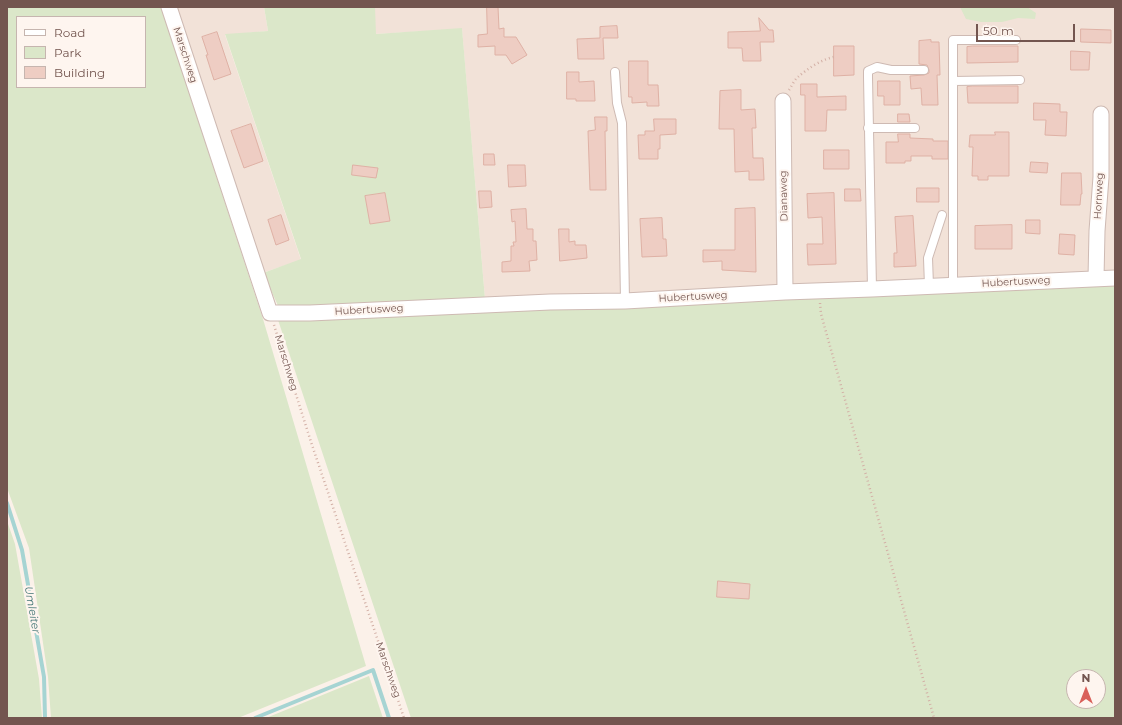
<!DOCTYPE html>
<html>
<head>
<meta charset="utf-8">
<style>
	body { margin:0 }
	#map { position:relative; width:1122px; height:725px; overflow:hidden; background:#fbf1e9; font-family:Montserrat,sans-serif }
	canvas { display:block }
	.frame { position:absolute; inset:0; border:8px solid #73554f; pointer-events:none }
	.legend { position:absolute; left:16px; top:16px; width:130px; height:72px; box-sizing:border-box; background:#fef5ef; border:1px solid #c6b5af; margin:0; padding:5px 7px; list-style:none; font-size:12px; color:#73554f }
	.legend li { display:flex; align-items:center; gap:8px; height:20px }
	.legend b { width:20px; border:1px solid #c6b5af }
	.north { position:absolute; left:1066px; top:669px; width:40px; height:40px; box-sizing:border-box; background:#fef5ef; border:1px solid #c6b5af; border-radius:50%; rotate:0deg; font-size:11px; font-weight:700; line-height:16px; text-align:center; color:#73554f }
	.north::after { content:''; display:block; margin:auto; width:14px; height:18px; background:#d9605a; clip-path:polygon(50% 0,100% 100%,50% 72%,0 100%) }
	.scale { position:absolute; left:976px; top:24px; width:99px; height:18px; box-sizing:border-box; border:2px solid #73554f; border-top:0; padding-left:5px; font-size:12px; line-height:14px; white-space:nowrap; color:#73554f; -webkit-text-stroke:3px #fef5ef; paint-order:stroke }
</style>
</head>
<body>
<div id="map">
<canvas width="1122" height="725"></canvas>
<div class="frame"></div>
<ul class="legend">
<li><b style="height:5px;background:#fff"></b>Road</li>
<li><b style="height:11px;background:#dbe7c9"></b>Park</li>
<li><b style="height:11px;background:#eecdc3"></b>Building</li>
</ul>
<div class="north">N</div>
<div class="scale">50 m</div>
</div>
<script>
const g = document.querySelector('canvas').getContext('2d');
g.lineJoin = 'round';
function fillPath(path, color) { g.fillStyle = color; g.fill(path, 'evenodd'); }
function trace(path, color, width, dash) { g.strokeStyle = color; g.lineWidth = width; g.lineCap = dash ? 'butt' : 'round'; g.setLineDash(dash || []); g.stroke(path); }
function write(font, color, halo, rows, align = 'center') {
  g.font = font + ' Montserrat,sans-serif'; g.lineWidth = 4; g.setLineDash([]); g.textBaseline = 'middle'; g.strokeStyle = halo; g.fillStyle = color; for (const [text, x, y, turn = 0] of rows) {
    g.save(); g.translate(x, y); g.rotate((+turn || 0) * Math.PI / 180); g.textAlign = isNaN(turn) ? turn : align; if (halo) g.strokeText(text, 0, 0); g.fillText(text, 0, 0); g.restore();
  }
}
const residential = new Path2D(`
	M161 7H264L268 31 225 35 301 260 250 277Z
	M375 7H1115V282L485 299 462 29 375 34Z`);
const green = new Path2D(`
	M7 7H161L263 319 366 666 238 718H51L48 677 29 548 7 488ZM17 17H145V87H17Z
	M264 7H375L376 34 462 28 485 299 280 310 263 273 301 259 225 34 268 31Z
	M960 7H1027L1036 13 1035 19 1018 18 1002 22H981L966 19Z
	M1115 282V718H411L277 317ZM1074 677H1098V701H1074Z
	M7 521 15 544 39 679 42 718H7Z
	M369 676 383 718H266Z`);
const stream = new Path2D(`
	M7 503 22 550 44 677 45 718
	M255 718 373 670 389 718`);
const building = new Path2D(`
	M487 7H498L499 29 504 28V37H516L527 55 512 64 506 55H495V46L478 47V35L487 34Z
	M759 18 769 30H773L774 42H760L761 61H743L742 48H728V32L760 31Z
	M617 26 618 38H603L604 59H578L577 39 600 38V27Z
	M1081 29 1111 30V43L1081 42Z
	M217 32 231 74 214 80 206 55H208L202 37Z
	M931 40V42H939L940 75H937L938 105H922L921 88 911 89 910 76 924 75 929 73V70L927 65 919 64V41Z
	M834 46H854V75L834 76Z
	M973 46H1018V62L967 63V47Z
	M1071 51 1090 52 1089 70H1071Z
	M629 61H648V85H658L659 106H647V102L632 103V97H629Z
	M567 72H579V82L594 81 595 101H576V99H567Z
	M878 81H900V105H884V96H878Z
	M801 84H817V97L846 96V110H827L826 131H805V95H801Z
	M973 86H1018V103H968L967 87Z
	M741 90V110L755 109 756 128H752L753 158H763L764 180H749V171L735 172 734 129H719L720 91Z
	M1034 103 1060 104V112H1067L1066 136 1045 135 1046 120H1034Z
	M898 114H909L910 122H898Z
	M595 117H607V131H605L606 190H590L588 131 595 130Z
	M654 119H676V134L660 135V149H658V159H639L638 135H645V131H654Z
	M251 124 263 161 244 168 231 131Z
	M995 132H1009V176H988V180H978V176H972L973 147H969L970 135H995Z
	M898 134H910V138L933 139V141H948V159H932V156H911V161H905V163H886V142H898Z
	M824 150H849V169H824Z
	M484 154H494L495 165H484Z
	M1031 162 1048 163 1047 173 1030 172Z
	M353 165 378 168 376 178 352 175Z
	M508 165H525L526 186 509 187Z
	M1062 173H1081L1082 194H1081L1080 205H1061Z
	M917 188H939V202H917Z
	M845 189H860L861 201H845Z
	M479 191H491L492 207 480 208Z
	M385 193 390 221 370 224 365 196Z
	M834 193 836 264 808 265 807 244H823L822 217 808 218 807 194Z
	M755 208 756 272 722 270V261L703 262V250H735V209Z
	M526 209 527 229H533V241H536L537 260 529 261 530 271 502 272V262L511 261V246H514L513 242H516L515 221 512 222 511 210Z
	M281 215 289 240 276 245 268 220Z
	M913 216 916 266 894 267V253H897L895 217Z
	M662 218 663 239H666L667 256 642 257 640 219Z
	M1026 220H1040V234L1026 233Z
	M1012 225V249H975V226Z
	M559 229H569V242L575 241V245H586L587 258 560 261Z
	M1060 234 1075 235 1074 255 1059 254Z
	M718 581 750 584 749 599 717 597Z`);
const path = new Path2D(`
	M789 90C792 86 794 80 798 77 807 69 822 59 834 57
	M820 303 821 314 934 718
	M274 325 311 442 404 718`);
const lane = new Path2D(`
	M615 72 617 103 622 123 625 301
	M953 81 1020 80
	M868 128H915
	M953 285V40H1016
	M929 286 928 258 942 215
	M872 289 868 77V71L877 67 891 70H924`);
const street = new Path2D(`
	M169 7 270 313H310L550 302 625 301 785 292 872 289 1115 278
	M783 101 785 292
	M1096 278 1097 231 1101 177V114`);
const streetNames = [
	["Marschweg",185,55,72],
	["Dianaweg",784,196,-91],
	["Hornweg",1099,196,-87],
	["Hubertusweg",1016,282,-3],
	["Hubertusweg",693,297,-3],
	["Hubertusweg",369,310,-3],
	["Marschweg",286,363,73],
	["Marschweg",388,670,71]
];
const waterNames = [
	["Umleiter",32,610,80]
];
fillPath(residential, '#f2e2d8');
fillPath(green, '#dbe7c9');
trace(stream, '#a6d4d3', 4);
fillPath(building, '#eecdc3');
trace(building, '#dfb1a5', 1);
trace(lane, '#cebab3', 10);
trace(street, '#cebab3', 17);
trace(path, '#d3b0a6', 2.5, [1, 3]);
trace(lane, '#fff', 8);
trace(street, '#fff', 15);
write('10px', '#73554f', '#fef5ef', streetNames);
write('italic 11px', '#437676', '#fef5ef', waterNames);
</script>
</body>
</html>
